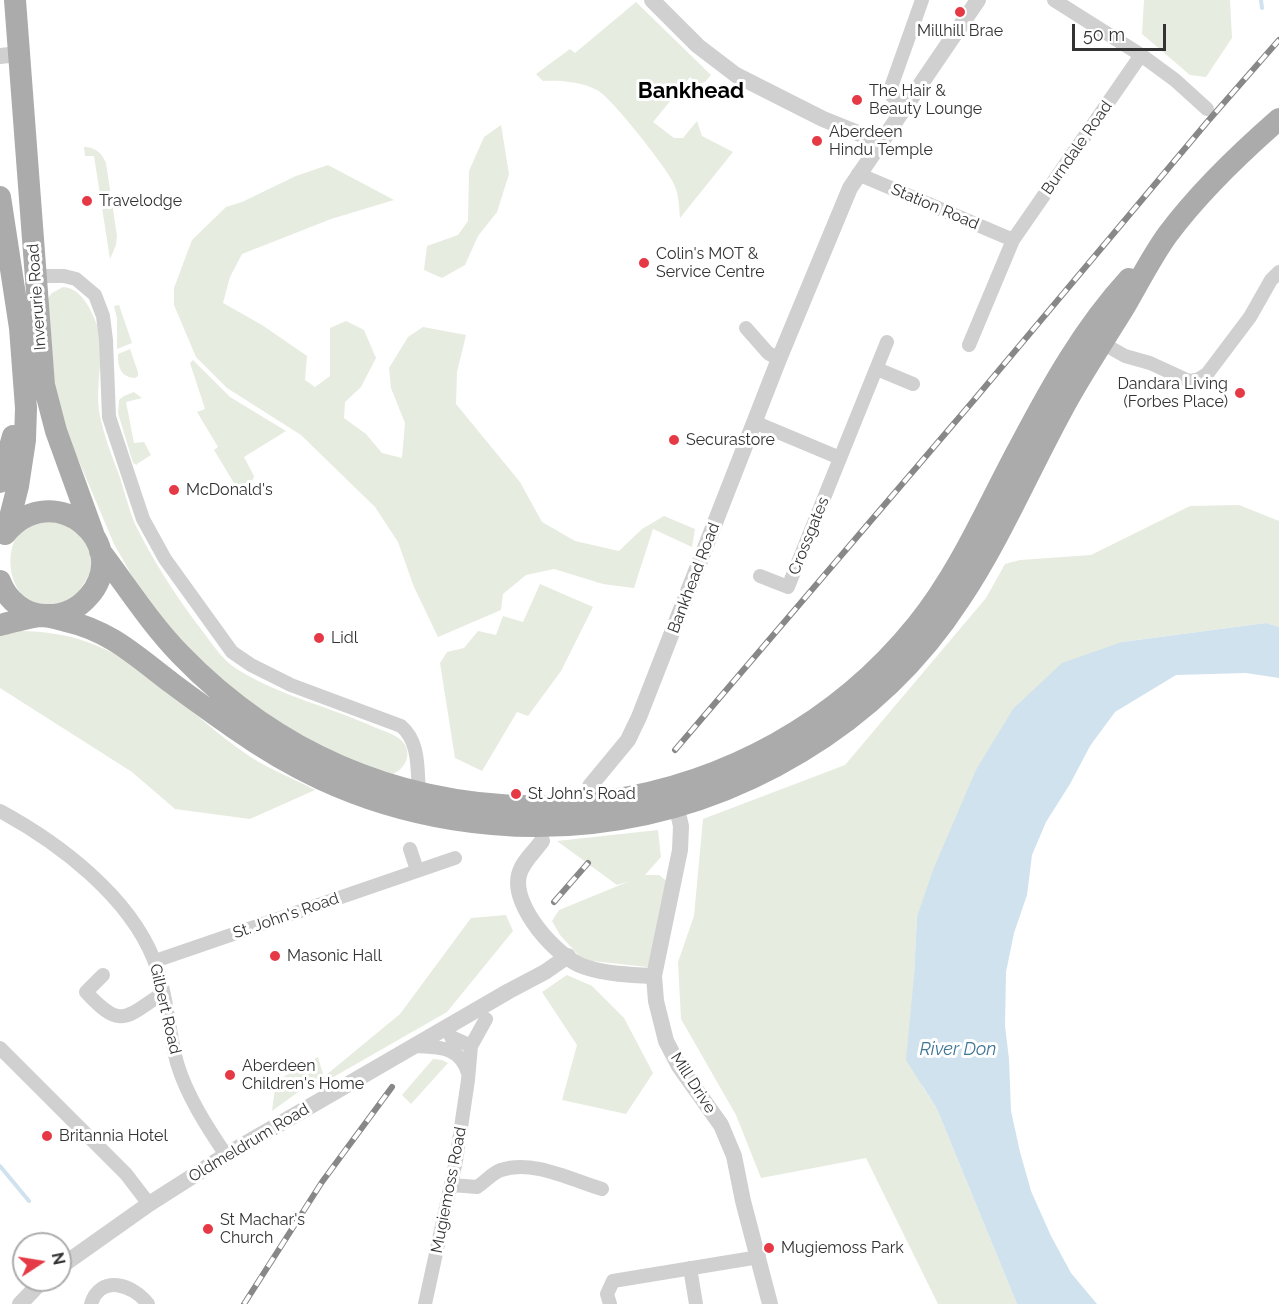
<!DOCTYPE html>
<html>
<head>
<meta charset="utf-8">
<style>
	body { margin:0 }
	#map { position:relative; width:1279px; height:1304px; overflow:hidden; background:#fff; font-family:Raleway,sans-serif }
	canvas { display:block }
	.north { position:absolute; left:12px; top:1232px; width:60px; height:60px; box-sizing:border-box; background:#fff; border:2px solid #adadad; border-radius:50%; rotate:78deg; font-size:16px; font-weight:700; line-height:24px; text-align:center; color:#333 }
	.north::after { content:''; display:block; margin:auto; width:21px; height:27px; background:#e63946; clip-path:polygon(50% 0,100% 100%,50% 72%,0 100%) }
	.scale { position:absolute; left:1072px; top:24px; width:94px; height:27px; box-sizing:border-box; border:3px solid #333; border-top:0; padding-left:8px; font-size:18px; line-height:21px; white-space:nowrap; color:#333; -webkit-text-stroke:4px #fff; paint-order:stroke }
</style>
</head>
<body>
<div id="map">
<canvas width="1279" height="1304"></canvas>
<div class="north">N</div>
<div class="scale">50 m</div>
</div>
<script>
const g = document.querySelector('canvas').getContext('2d');
g.lineJoin = 'round';
function fillPath(path, color) { g.fillStyle = color; g.fill(path, 'evenodd'); }
function trace(path, color, width, dash) { g.strokeStyle = color; g.lineWidth = width; g.lineCap = dash ? 'butt' : 'round'; g.setLineDash(dash || []); g.stroke(path); }
function write(font, color, halo, rows, align = 'center') {
  g.font = font + ' Raleway,sans-serif'; g.lineWidth = 6; g.setLineDash([]); g.textBaseline = 'middle'; g.strokeStyle = halo; g.fillStyle = color; for (const [text, x, y, turn = 0] of rows) {
    g.save(); g.translate(x, y); g.rotate((+turn || 0) * Math.PI / 180); g.textAlign = isNaN(turn) ? turn : align; if (halo) g.strokeText(text, 0, 0); g.fillText(text, 0, 0); g.restore();
  }
}
const green = new Path2D(`
	M1144 0H1230L1232 38 1206 77 1190 75 1142 34Z
	M636 2 711 75 705 82 698 84 690 77 653 122 674 138H683L697 121 702 136 733 152 680 218C679 205 679 194 673 182 666 167 611 97 597 90 582 82 560 80 543 81L536 74 570 49 575 53Z
	M501 125 509 174 497 212 478 236 465 265 442 278 424 270 427 246 458 235 468 221 469 171 484 137Z
	M84 147C95 147 102 153 106 163L117 236 116 245 110 259 94 156H85Z
	M328 165 394 200 331 219 242 254 230 277 223 303 262 325 307 356 305 380 315 387 330 376V328L346 321 364 330 376 358 361 387 345 402 344 418 366 434 382 453 402 458 405 423 391 388 389 368 408 337 423 327 466 335 457 372 456 404 520 482 542 522 575 541 619 551 642 529 664 516 695 529 692 547 653 529 634 588 603 584 554 569 526 575 503 594 501 610 438 637 414 587 398 542 375 507 301 435 227 388 196 357 174 305V288L192 240 226 207 242 202 296 176Z
	M63 287C81 288 91 309 97 325 106 354 94 387 100 416 104 435 111 454 118 472 124 489 128 507 135 524 152 559 174 593 197 624 210 640 222 661 240 671 281 696 330 707 374 727 383 731 395 734 402 741 413 753 406 768 393 774L354 764 252 707 191 654 136 583 114 544 59 414 56 402 48 298 52 293Z
	M119 305 132 343 117 349V318L114 306Z
	M130 349 138 372V376L135 378C120 377 118 366 118 354Z
	M193 360 230 397 286 431 244 457 254 476 251 485 240 493 214 450 218 447 197 412 205 409 190 363Z
	M134 392 142 398 126 402 134 443 144 442 151 455 137 464V465L133 463 118 413 119 400 124 396Z
	M1239 505 1279 521V627L1266 623 1122 642 917 917 914 976 922 1086 937 1109 1017 1304H938L866 1158 761 1178 736 1115 681 1019 678 962 694 916 703 819 845 765 986 598 1005 564 1020 560 1091 555 1190 506Z
	M59 520 88 542 93 569 74 599C66 602 55 608 47 607 9 604 0 551 23 528 31 522 49 522 59 520Z
	M540 584 593 607 561 671 528 716 517 712 482 771 455 758 440 663 447 652 464 648 478 631 496 635 503 616 523 622Z
	M17 631C123 630 164 695 242 751 263 767 291 777 315 790L250 819 175 809 132 772 0 688V632Z
	M658 830 661 857 645 875H659L669 883 656 968 583 960 560 935 552 921 559 910 630 881 617 885 557 841Z
	M506 915 513 931 447 1012 316 1087 314 1085 400 1014 471 918Z
	M567 975 592 986 624 1018 653 1073 626 1114 562 1100 577 1045 542 992Z
	M318 1057 323 1074 272 1111 276 1081Z
	M433 1059 442 1060 448 1063 411 1104 402 1095Z`);
const water = new Path2D(`
	M1266 623 1279 627V678L1246 673 1176 675 1115 712 1090 746 1070 784 1046 822 1032 855 1027 895 1014 933 1006 972 1005 1026 1009 1059 1011 1111 1020 1152 1031 1191 1051 1236 1071 1273 1097 1304H1017L937 1109 906 1060 914 976 917 917 933 870 976 770 1013 709 1062 663 1122 642Z`);
const stream = new Path2D(`
	M1261 0 1262 8
	M0 1166 29 1201`);
const minor = new Path2D(`
	M1054 0 1141 55 1175 80 1207 109
	M905 105 892 96 890 90 922 0
	M858 174 1013 240
	M35 276H64L76 279 95 295 103 316 106 340 109 417 143 519 165 559 232 652 251 665 291 685 401 726C420 742 417 769 419 792
	M746 328 768 353 779 359
	M1095 339 1125 356 1150 363 1189 381 1199 379 1207 374 1250 317 1271 280 1279 272
	M969 345 1013 240 1141 55
	M877 369 913 384
	M754 422 840 458
	M760 576 788 587 887 342
	M0 811C59 843 129 896 154 960 167 993 168 1029 177 1063 187 1096 207 1127 226 1155
	M410 849 417 870
	M155 961 455 858
	M103 975 86 992C121 1030 125 1018 163 993
	M451 1037 471 1046
	M415 1046C439 1047 460 1046 468 1073
	M0 1048 126 1174 149 1204
	M452 1185 477 1187C485 1182 492 1173 501 1170 532 1159 572 1180 602 1189
	M690 1268 696 1304
	M91 1304C100 1274 133 1284 148 1304
	M425 1304 456 1161 468 1080 471 1046 486 1019
	M610 1304 607 1294 613 1281 759 1257`);
const tertiary = new Path2D(`
	M652 0 698 46 736 75 823 119 880 142
	M0 56 18 54
	M590 786 628 740 639 717 779 359 850 188 978 0
	M674 796 681 826 680 850 654 976 656 1001 666 1041 679 1066 721 1125 734 1156 743 1201 770 1304
	M542 841C535 851 522 862 519 875 511 906 557 958 585 967 606 974 631 975 654 976
	M60 1267 149 1204 226 1155 509 991 545 972 568 956
	M20 1304 43 1280`);
const primary = new Path2D(`
	M15 0 44 385 56 431 93 533
	M0 197 20 328 26 408 25 440 18 486 6 533
	M0 482 13 436
	M100 551C126 585 150 623 180 654 204 679 231 702 259 721 468 865 758 822 917 625 961 570 987 507 1020 446 1051 387 1084 328 1129 279
	M0 581C7 600 25 615 45 615 63 616 78 609 89 596 134 544 53 475 5 534
	M0 625C13 622 28 617 41 616 49 616 58 619 66 621 111 631 137 657 173 684 193 699 214 714 234 728 261 747 291 765 321 779 405 818 501 833 592 823 739 807 879 724 960 599 1002 536 1031 465 1068 399 1086 367 1106 337 1125 306 1139 282 1152 256 1168 234 1200 191 1239 154 1279 119`);
const rail = new Path2D(`
	M675 750 974 400 1208 121 1279 40
	M554 902 588 863
	M244 1304 322 1182 392 1087`);
const markers = [
	[960,12,6,"#e63946"],
	[857,100,6,"#e63946"],
	[817,141,6,"#e63946"],
	[87,201,6,"#e63946"],
	[644,263,6,"#e63946"],
	[1240,393,6,"#e63946"],
	[674,440,6,"#e63946"],
	[174,490,6,"#e63946"],
	[319,638,6,"#e63946"],
	[516,794,6,"#e63946"],
	[275,956,6,"#e63946"],
	[230,1075,6,"#e63946"],
	[47,1136,6,"#e63946"],
	[208,1229,6,"#e63946"],
	[769,1248,6,"#e63946"]
];
const poiNames = [
	["Millhill Brae",960,31,"center"],
	["The Hair &",869,91],
	["Beauty Lounge",869,109],
	["Aberdeen",829,132],
	["Hindu Temple",829,150],
	["Travelodge",99,201],
	["Colin's MOT &",656,254],
	["Service Centre",656,272],
	["Dandara Living",1228,384,"right"],
	["(Forbes Place)",1228,402,"right"],
	["Securastore",686,440],
	["McDonald's",186,490],
	["Lidl",331,638],
	["St John's Road",528,794],
	["Masonic Hall",287,956],
	["Aberdeen",242,1066],
	["Children's Home",242,1084],
	["Britannia Hotel",59,1136],
	["St Machar's",220,1220],
	["Church",220,1238],
	["Mugiemoss Park",781,1248]
];
const streetNames = [
	["Burndale Road",1077,148,-55],
	["Station Road",935,207,23],
	["Inverurie Road",37,297,-94],
	["Crossgates",809,536,-68],
	["Bankhead Road",694,578,-69],
	["St. John's Road",286,916,-19],
	["Gilbert Road",165,1009,77],
	["Mill Drive",693,1083,57],
	["Oldmeldrum Road",249,1143,-31],
	["Mugiemoss Road",449,1190,-79]
];
const waterNames = [
	["River Don",958,1050]
];
const districtNames = [
	["Bankhead",691,91]
];
fillPath(green, '#e6ecdf');
fillPath(water, '#cfe2ee');
trace(stream, '#cfe2ee', 4);
trace(minor, '#d0d0d0', 14);
trace(tertiary, '#d0d0d0', 16);
trace(primary, '#ababab', 22);
trace(rail, '#888', 6);
trace(rail, '#fff', 4, [11]);
for (const [x, y, r, color] of markers) { const dot = new Path2D(); dot.arc(x, y, r, 0, 2 * Math.PI); g.fillStyle = color; g.fill(dot); trace(dot, '#fff', 2); }
write('16px', '#333', '#fff', poiNames, 'left');
write('16px', '#333', '#fff', streetNames);
write('italic 18px', '#3f7597', '#fff', waterNames);
write('bold 22px', '#000', '#fff', districtNames);
</script>
</body>
</html>
